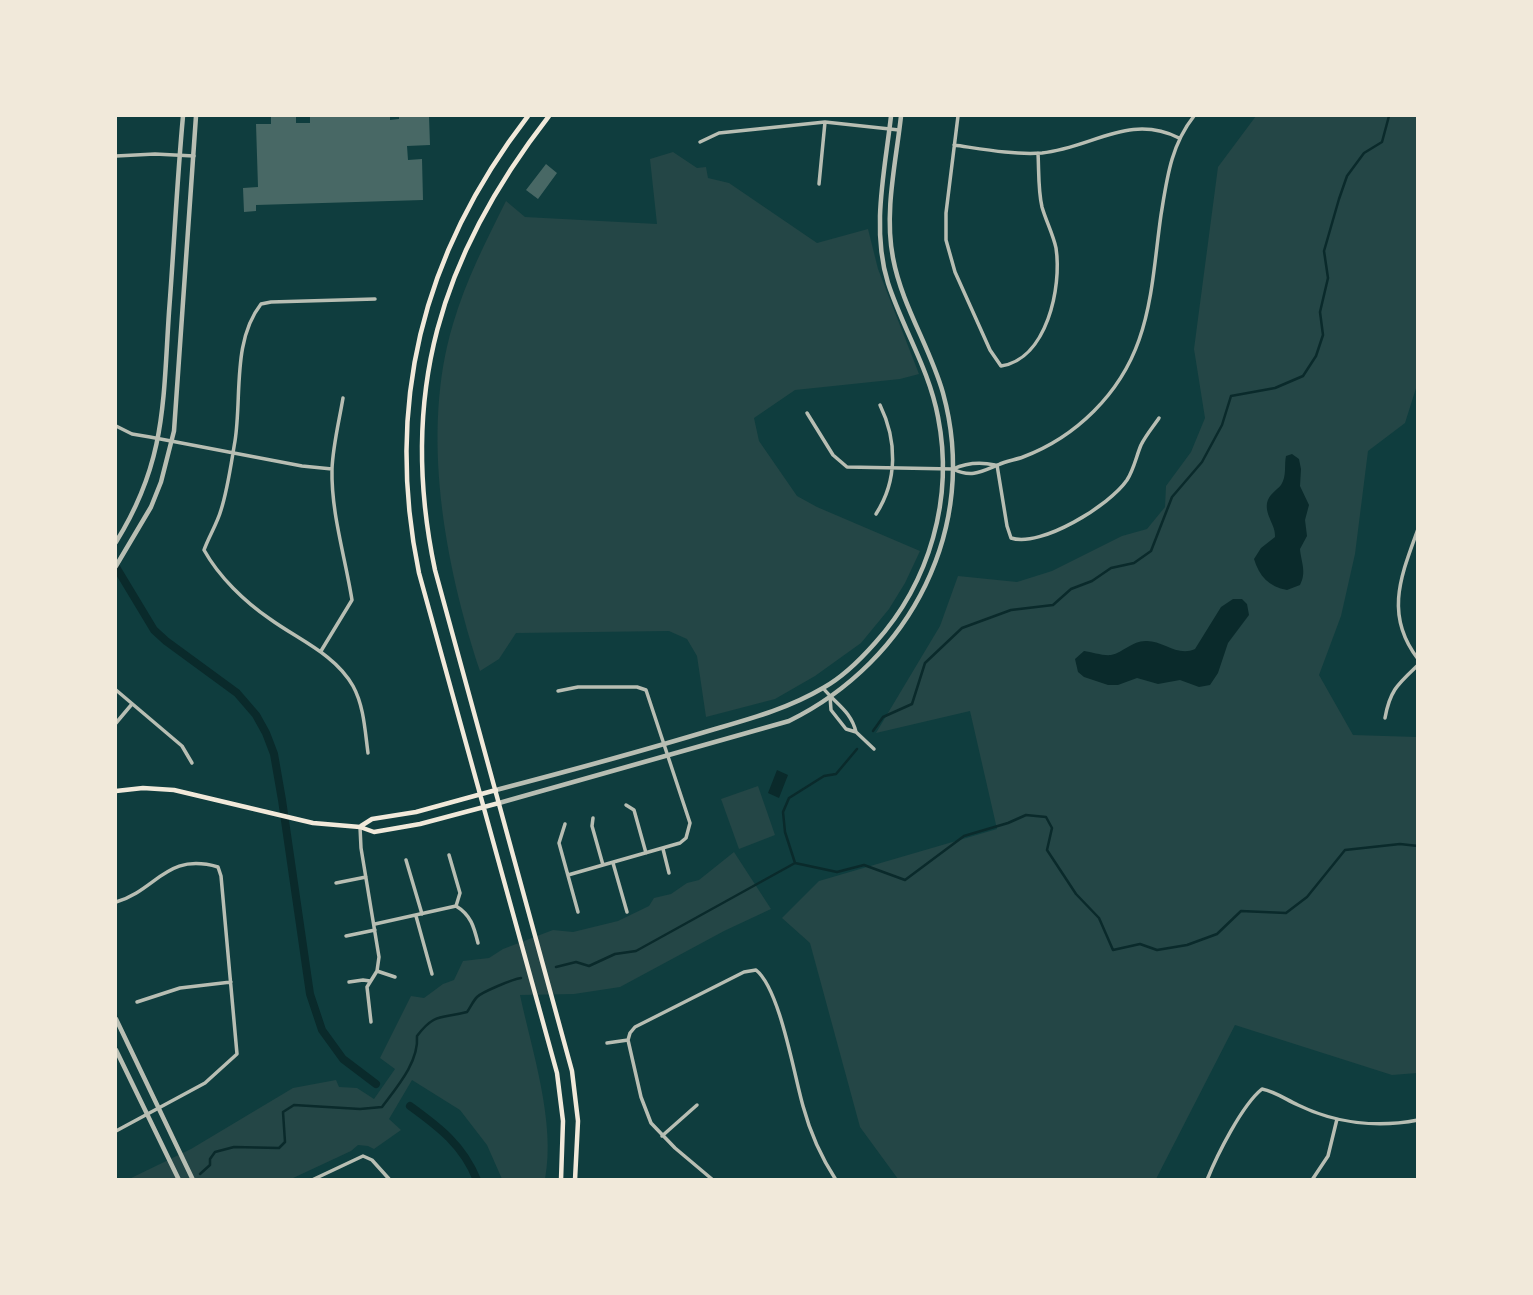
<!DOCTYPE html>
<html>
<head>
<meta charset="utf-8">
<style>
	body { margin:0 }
	#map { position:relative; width:1533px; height:1295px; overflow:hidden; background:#0f3d3e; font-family:"Nunito Sans",sans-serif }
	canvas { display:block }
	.frame { position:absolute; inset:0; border:117px solid #f1e9da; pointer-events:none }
</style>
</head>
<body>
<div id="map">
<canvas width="1533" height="1295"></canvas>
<div class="frame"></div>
</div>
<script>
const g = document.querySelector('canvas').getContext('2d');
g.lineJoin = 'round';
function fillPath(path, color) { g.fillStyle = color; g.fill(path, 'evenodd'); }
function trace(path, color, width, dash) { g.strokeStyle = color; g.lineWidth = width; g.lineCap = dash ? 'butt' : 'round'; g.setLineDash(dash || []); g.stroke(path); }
const green = new Path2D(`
	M1256 116H1417V385L1405 423 1368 451 1355 554 1341 616 1319 675 1353 735 1417 737V1073L1392 1075 1235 1025 1156 1179H898L860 1127 810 943 782 918 819 881 997 829 970 711 876 733 940 626 958 576 1017 582 1052 571 1122 536 1147 529 1165 507 1166 486 1191 452 1205 418 1194 349 1218 167Z
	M673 152 697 168 706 167 708 178 729 183 817 243 868 229 878 269 919 374 900 379 795 390 754 418 759 441 797 496 817 507 920 551 905 583 889 609 861 643 815 676 775 699 706 717 697 656 687 639 669 631 516 633 499 659 480 671C445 565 420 433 453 324 466 280 486 241 506 201L525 217 657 224 650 159Z
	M758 786 775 835 739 849 721 799Z
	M734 852 771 909 724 931 620 987 574 994 520 995C532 1051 556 1123 545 1179H502L487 1145 460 1110 412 1080 389 1119 401 1130 374 1149 368 1146 358 1145 351 1151 291 1179 127 1180 191 1149 293 1088 336 1080 339 1087 357 1088 374 1099 395 1069 380 1058 411 996 424 998 443 984 454 980 463 961 489 958 503 949 553 930 573 932 618 921 649 906 654 898 671 894 687 883 699 880Z`);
const water = new Path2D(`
	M1292 454 1299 459 1301 469 1300 486 1309 505 1305 520 1307 536 1300 549C1301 562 1307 572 1300 585L1287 590C1269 587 1259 576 1254 559L1261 548 1275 537C1276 525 1265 516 1267 503 1269 494 1276 491 1281 485 1287 476 1284 465 1286 456Z
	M1233 599H1242L1247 604 1249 615 1228 643 1218 673 1210 685 1199 687 1180 680 1158 684 1137 678 1118 685H1108L1084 677 1078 672 1075 659 1084 651C1092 652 1103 656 1111 655 1124 652 1133 640 1147 641 1163 641 1178 657 1195 649L1221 607Z
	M777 770 788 775 779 798 768 793Z`);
const stream = new Path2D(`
	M873 731 883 717 912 704 925 663 962 628 1011 610 1053 605 1071 589 1092 581 1111 568 1134 563 1151 551 1172 497 1202 462 1222 425 1231 396 1275 388 1303 376 1316 356 1323 335 1320 312 1328 278 1324 251 1339 199 1347 176 1364 153 1382 142 1389 116
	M795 863 785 832 783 812 789 798 824 776 836 774 857 749
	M556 967 576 962 589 966 615 954 636 951 795 863 837 872 864 865 905 880 964 836 1008 823 1026 815 1046 817 1052 828 1047 850 1076 894 1099 918 1113 950 1140 944 1157 950 1187 945 1217 934 1241 911 1286 913 1307 897 1345 850 1400 844 1418 846
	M200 1174 210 1165V1159L215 1152 234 1147 279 1148 285 1142 283 1112 294 1105 360 1109 382 1107C397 1087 419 1062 417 1036 435 1012 442 1019 467 1012 470 1008 473 1001 477 997 482 992 513 979 521 978`);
const canal = new Path2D(`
	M116 567 154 630 166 641 237 693 256 715 266 733 274 754 282 800 310 994 322 1030 343 1059 376 1084
	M410 1106C439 1127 463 1145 477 1180`);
const building = new Path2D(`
	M271 116H296V123H310V116H390V120L399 119V116H429L430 145 407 146 408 160 422 159 423 200 256 205V211L244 212 243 188 258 187 256 124H271Z
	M546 164 557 173 538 199 526 190Z`);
const minor = new Path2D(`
	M958 116 946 213V240L955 272 990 350 1001 366C1047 359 1062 287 1056 248 1053 234 1046 221 1042 207 1038 190 1039 171 1038 153
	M700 142 719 133 825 122 899 130
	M954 145C982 149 1013 155 1042 153 1092 148 1129 113 1179 138
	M116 156 155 154 194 156
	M819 184 825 122
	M807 413 833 455 847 467 953 469C971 478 981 472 998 465 1006 461 1015 460 1023 457 1076 437 1120 394 1139 340 1153 301 1155 256 1161 215 1167 178 1171 145 1194 116
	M116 426 132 434 150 437 302 466 332 469
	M997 465 1007 526 1011 538C1041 548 1110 505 1127 480 1134 469 1136 457 1141 445 1146 435 1153 427 1159 418
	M953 469C966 463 981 462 995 465
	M876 514C898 480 897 440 880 405
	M1418 529C1401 576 1384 615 1418 659
	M321 651 352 600C345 556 331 513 332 469 333 445 339 422 343 398
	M823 688C836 704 851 711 856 732
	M116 690 182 746 192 763
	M558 691 578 687H637L646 690 690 823 686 838 680 843 568 875
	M830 696 831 710 846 729 856 732 874 749
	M1385 718C1390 690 1398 684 1418 665
	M116 723 132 704
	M368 753C365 731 364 706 353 686 335 654 299 640 270 619 245 602 219 577 204 550 209 536 217 524 221 510 228 488 231 464 235 441 242 397 232 341 261 304L271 302 375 299
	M626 805 634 810 646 853
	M593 818 592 826 603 865
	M565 824 559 843 578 912
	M360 827 361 848 379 957 377 971 367 987 371 1022
	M663 849 669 873
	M449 855 460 893 456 906
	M406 860 422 914
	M613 863 627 912
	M336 883 366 877
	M116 902C157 890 166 852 218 867L221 876 237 1054 205 1083 116 1131
	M456 906C471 915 474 927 478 943
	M416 916 432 974
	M375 924 456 906
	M346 936 375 930
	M377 971 395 977
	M349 982 363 980 370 981
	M137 1002 180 988 231 982
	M628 1040 630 1033 635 1027 744 972 756 970C780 989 794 1075 803 1106 810 1132 821 1157 836 1180
	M628 1040 641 1097 651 1123 675 1148 713 1180
	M607 1043 628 1040
	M662 1136 697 1105
	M312 1180 363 1156 372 1160 390 1180
	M1207 1180C1217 1155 1242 1105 1262 1089 1276 1092 1285 1099 1298 1105 1335 1123 1377 1128 1418 1120
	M1312 1180 1328 1156 1337 1119`);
const tertiary = new Path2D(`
	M116 542C166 462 163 402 169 312 174 247 177 181 183 116
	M116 566 151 507 161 482 174 431 196 116
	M496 790C569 771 642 751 715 729 753 718 789 708 823 688 843 677 860 660 875 643 930 582 954 498 938 417 929 369 903 329 888 283 871 229 885 170 891 116
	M499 803 789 721C911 661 980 527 943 393 930 347 902 306 893 258 884 212 896 162 901 116
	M116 1019 193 1180
	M116 1050 179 1180`);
const secondary = new Path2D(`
	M528 116C423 252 384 404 419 573L557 1073 563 1121 561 1180
	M549 116C440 256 398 395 435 570L572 1071 578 1121 575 1180
	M116 791 143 788 174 790 313 823 360 827 374 832 420 824 499 803
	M361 826 372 819 416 812 496 790`);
fillPath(green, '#244646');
fillPath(water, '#0a2a2b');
trace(stream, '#0a2a2b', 2.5);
trace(canal, '#0a2a2b', 8);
fillPath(building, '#486865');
trace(minor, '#b8beb3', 3.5);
trace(tertiary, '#b8beb3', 4.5);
trace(secondary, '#f1e9da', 4.5);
</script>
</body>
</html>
